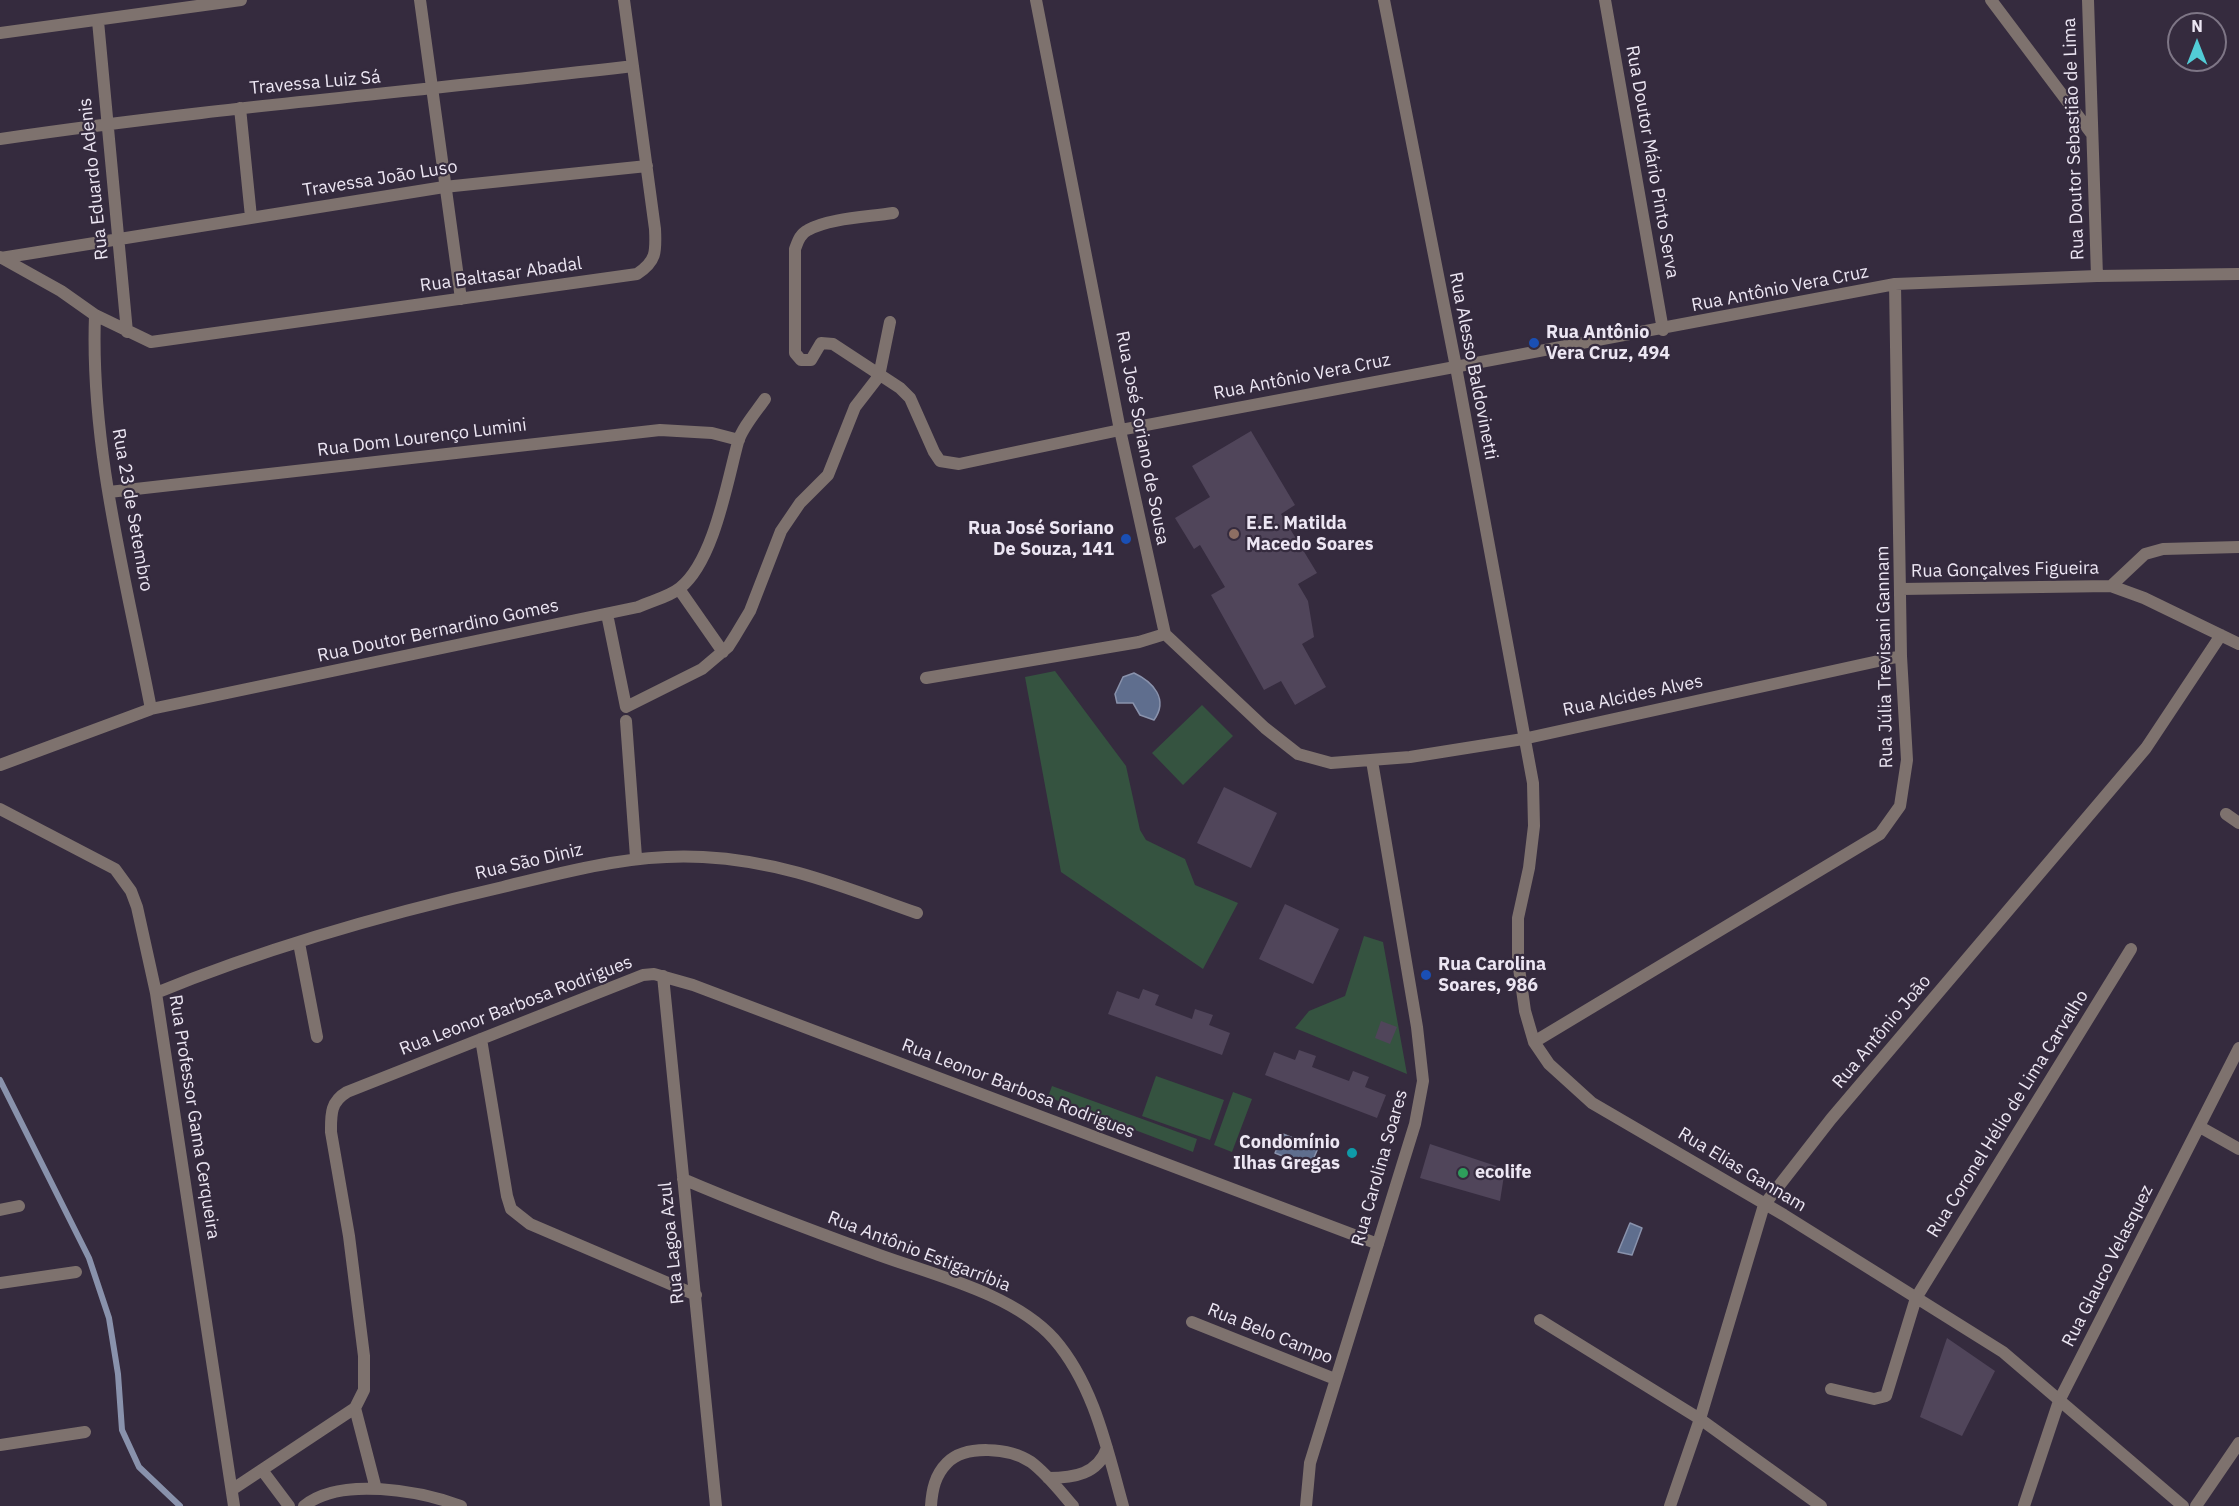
<!DOCTYPE html>
<html>
<head>
<meta charset="utf-8">
<style>
	body { margin:0 }
	#map { position:relative; width:2239px; height:1506px; overflow:hidden; background:#352b3e; font-family:"IBM Plex Sans",sans-serif }
	canvas { display:block }
	.north { position:absolute; left:2167px; top:12px; width:60px; height:60px; box-sizing:border-box; background:#352b3e; border:2px solid #7e7686; border-radius:50%; rotate:0deg; font-size:16px; font-weight:700; line-height:24px; text-align:center; color:#ece6f3 }
	.north::after { content:''; display:block; margin:auto; width:21px; height:27px; background:#52ccd6; clip-path:polygon(50% 0,100% 100%,50% 72%,0 100%) }
</style>
</head>
<body>
<div id="map">
<canvas width="2239" height="1506"></canvas>
<div class="north">N</div>
</div>
<script>
const g = document.querySelector('canvas').getContext('2d');
g.lineJoin = 'round';
function fillPath(path, color) { g.fillStyle = color; g.fill(path, 'evenodd'); }
function trace(path, color, width, dash) { g.strokeStyle = color; g.lineWidth = width; g.lineCap = dash ? 'butt' : 'round'; g.setLineDash(dash || []); g.stroke(path); }
function write(font, color, halo, rows, align = 'center') {
  g.font = font + ' "IBM Plex Sans",sans-serif'; g.lineWidth = 4.5; g.setLineDash([]); g.textBaseline = 'middle'; g.strokeStyle = halo; g.fillStyle = color; for (const [text, x, y, turn = 0] of rows) {
    g.save(); g.translate(x, y); g.rotate((+turn || 0) * Math.PI / 180); g.textAlign = isNaN(turn) ? turn : align; if (halo) g.strokeText(text, 0, 0); g.fillText(text, 0, 0); g.restore();
  }
}
const green = new Path2D(`
	M1055 671 1126 766 1140 830 1146 840 1185 859 1195 885 1238 903 1203 969 1061 872 1025 677Z
	M1202 705 1233 736 1183 785 1152 753Z
	M1364 936 1383 942 1407 1074 1295 1028 1309 1011 1345 996Z
	M1156 1076 1224 1100 1210 1140 1142 1116Z
	M1052 1086 1197 1139 1193 1152 1048 1097Z
	M1233 1092 1252 1099 1232 1152 1214 1145Z`);
const water = new Path2D(`
	M1134 673C1153 682 1169 699 1154 720L1140 715 1133 703H1117L1115 694 1123 677Z
	M1283 1134 1318 1148 1310 1167 1275 1153Z
	M1630 1223 1642 1228 1632 1255 1618 1252Z`);
const stream = new Path2D(`
	M0 1080 89 1258 109 1318 118 1374 122 1430 139 1467 180 1506`);
const building = new Path2D(`
	M1251 431 1295 505 1281 514 1317 573 1298 584 1308 601 1314 637 1302 644 1326 687 1295 705 1281 681 1264 690 1211 595 1225 587 1200 545 1194 549 1175 518 1210 497 1192 466Z
	M1224 787 1277 813 1251 868 1197 843Z
	M1285 904 1339 929 1313 984 1259 959Z
	M1143 989 1159 995 1155 1005 1192 1019 1195 1009 1213 1015 1209 1025 1230 1033 1222 1055 1108 1014 1117 991 1139 999Z
	M1381 1021 1397 1027 1390 1044 1375 1038Z
	M1299 1050 1316 1056 1312 1067 1349 1081 1353 1071 1369 1077 1365 1087 1386 1095 1377 1118 1265 1075 1274 1052 1295 1060Z
	M1430 1144 1505 1169 1500 1201 1420 1178Z
	M1947 1338 1995 1371 1962 1436 1920 1417Z`);
const street = new Path2D(`
	M420 0 461 299
	M1036 0 1120 430 1165 634 1265 728 1298 754 1331 763 1410 757 1523 739 1901 656
	M1384 0 1456 367 1533 783 1534 826 1529 868 1518 918V961L1525 1011 1534 1042 1549 1064 1592 1103 1784 1215 2003 1352 2183 1506
	M1605 0 1663 330
	M1991 0 2091 133
	M2088 0 2097 276
	M98 21 127 332
	M0 33 241 0
	M240 108 251 217
	M0 139C210 108 422 91 633 66
	M893 213C869 217 829 218 808 230 800 234 798 241 795 249V353L801 360H811L821 343 833 344 900 388 910 398 934 452 940 461 959 464 1120 430 1895 284 2097 276 2239 274
	M0 257 61 291 95 315 151 342 637 274C657 261 656 251 655 229L624 0
	M1 258 444 187 647 166
	M95 315C90 448 126 579 151 709
	M109 492 660 430 712 433 739 440
	M2111 586 2145 554 2163 549 2239 547
	M679 589 723 652
	M1901 589 2111 586 2144 598 2239 644
	M607 614 626 707 702 669 728 647 735 636 750 611 781 531 800 503 828 475 855 407 879 376 890 322
	M926 678 1139 642 1165 634
	M626 721 636 857
	M0 765 151 709 638 607C651 601 669 597 680 588 714 561 727 482 738 442 742 428 756 412 765 399
	M0 809 115 869 131 891 137 907 156 993 234 1506
	M2226 814 2239 823
	M299 943 317 1037
	M663 976 716 1506
	M156 993C268 947 385 914 503 887 569 871 634 853 703 857 782 861 843 887 917 913
	M481 1039 507 1196 511 1209 530 1224 696 1295
	M1534 1042 1880 834 1900 806 1907 760 1901 656 1895 284
	M2200 1127 2239 1149
	M683 1179C748 1207 813 1231 879 1255 934 1275 1014 1294 1054 1339 1094 1385 1107 1449 1123 1506
	M0 1210 19 1206
	M0 1283 76 1272
	M1540 1320 1700 1419 1821 1506
	M1192 1322 1335 1379
	M1831 1389 1874 1399 1886 1396 1916 1298 2131 949
	M355 1408 376 1489
	M0 1445 85 1432
	M262 1470 289 1506
	M1048 1478C1074 1478 1098 1474 1107 1448
	M233 1489 355 1408 364 1390V1356L349 1236 331 1132C331 1115 330 1102 347 1092L643 975 654 974 693 985 1378 1244
	M304 1506C340 1476 421 1491 461 1506
	M931 1506C932 1490 935 1475 947 1463 966 1444 1010 1448 1031 1462 1047 1474 1060 1491 1073 1506
	M1306 1506 1310 1463 1415 1124 1423 1081 1417 1027 1372 761
	M1670 1506 1700 1419 1764 1205 1831 1119 2146 748 2221 635
	M2024 1506 2059 1401 2239 1048
	M2196 1506 2239 1443`);
const markers = [
	[1534,343,6,"#1a4fb4"],
	[1234,534,6,"#8d6e63"],
	[1126,539,6,"#1a4fb4"],
	[1426,975,6,"#1a4fb4"],
	[1352,1153,6,"#0f9aa8"],
	[1463,1173,6,"#2e9e5b"]
];
const streetNames = [
	["Travessa Luiz Sá",315,83,-5],
	["Rua Doutor Sebastião de Lima",2074,139,-92],
	["Rua Doutor Mário Pinto Serva",1652,162,80],
	["Rua Eduardo Adenis",94,179,-96],
	["Travessa João Luso",380,179,-9],
	["Rua Baltasar Abadal",501,275,-8],
	["Rua Antônio Vera Cruz",1780,289,-11],
	["Rua Alesso Baldovinetti",1473,366,79],
	["Rua Antônio Vera Cruz",1302,377,-11],
	["Rua Dom Lourenço Lumini",422,438,-7],
	["Rua José Soriano de Sousa",1142,438,79],
	["Rua 23 de Setembro",132,510,80],
	["Rua Gonçalves Figueira",2005,570,-1],
	["Rua Doutor Bernardino Gomes",438,631,-12],
	["Rua Júlia Trevisani Gannam",1885,657,-91],
	["Rua Alcides Alves",1633,696,-12],
	["Rua São Diniz",529,862,-13],
	["Rua Leonor Barbosa Rodrigues",516,1006,-21],
	["Rua Antônio João",1882,1032,-50],
	["Rua Leonor Barbosa Rodrigues",1018,1089,21],
	["Rua Coronel Hélio de Lima Carvalho",2008,1114,-58],
	["Rua Professor Gama Cerqueira",194,1117,81],
	["Rua Carolina Soares",1380,1168,-74],
	["Rua Elias Gannam",1742,1170,31],
	["Rua Lagoa Azul",672,1243,-96],
	["Rua Antônio Estigarríbia",919,1252,21],
	["Rua Glauco Velasquez",2108,1266,-63],
	["Rua Belo Campo",1270,1334,22]
];
const poiNames = [
	["Rua Antônio",1546,333],
	["Vera Cruz, 494",1546,354],
	["E.E. Matilda",1246,524],
	["Macedo Soares",1246,545],
	["Rua José Soriano",1114,529,"right"],
	["De Souza, 141",1114,550,"right"],
	["Rua Carolina",1438,965],
	["Soares, 986",1438,986],
	["Condomínio",1340,1143,"right"],
	["Ilhas Gregas",1340,1164,"right"],
	["ecolife",1475,1173]
];
fillPath(green, '#355340');
fillPath(water, '#5f6e8e');
trace(water, '#8992ac', 1.5);
trace(stream, '#8992ac', 6);
fillPath(building, '#50455a');
trace(street, '#7e726e', 12);
for (const [x, y, r, color] of markers) { const dot = new Path2D(); dot.arc(x, y, r, 0, 2 * Math.PI); g.fillStyle = color; g.fill(dot); trace(dot, '#352b3e', 2); }
write('18px', '#ece6f3', '#352b3e', streetNames);
write('bold 18px', '#ece6f3', '#352b3e', poiNames, 'left');
</script>
</body>
</html>
